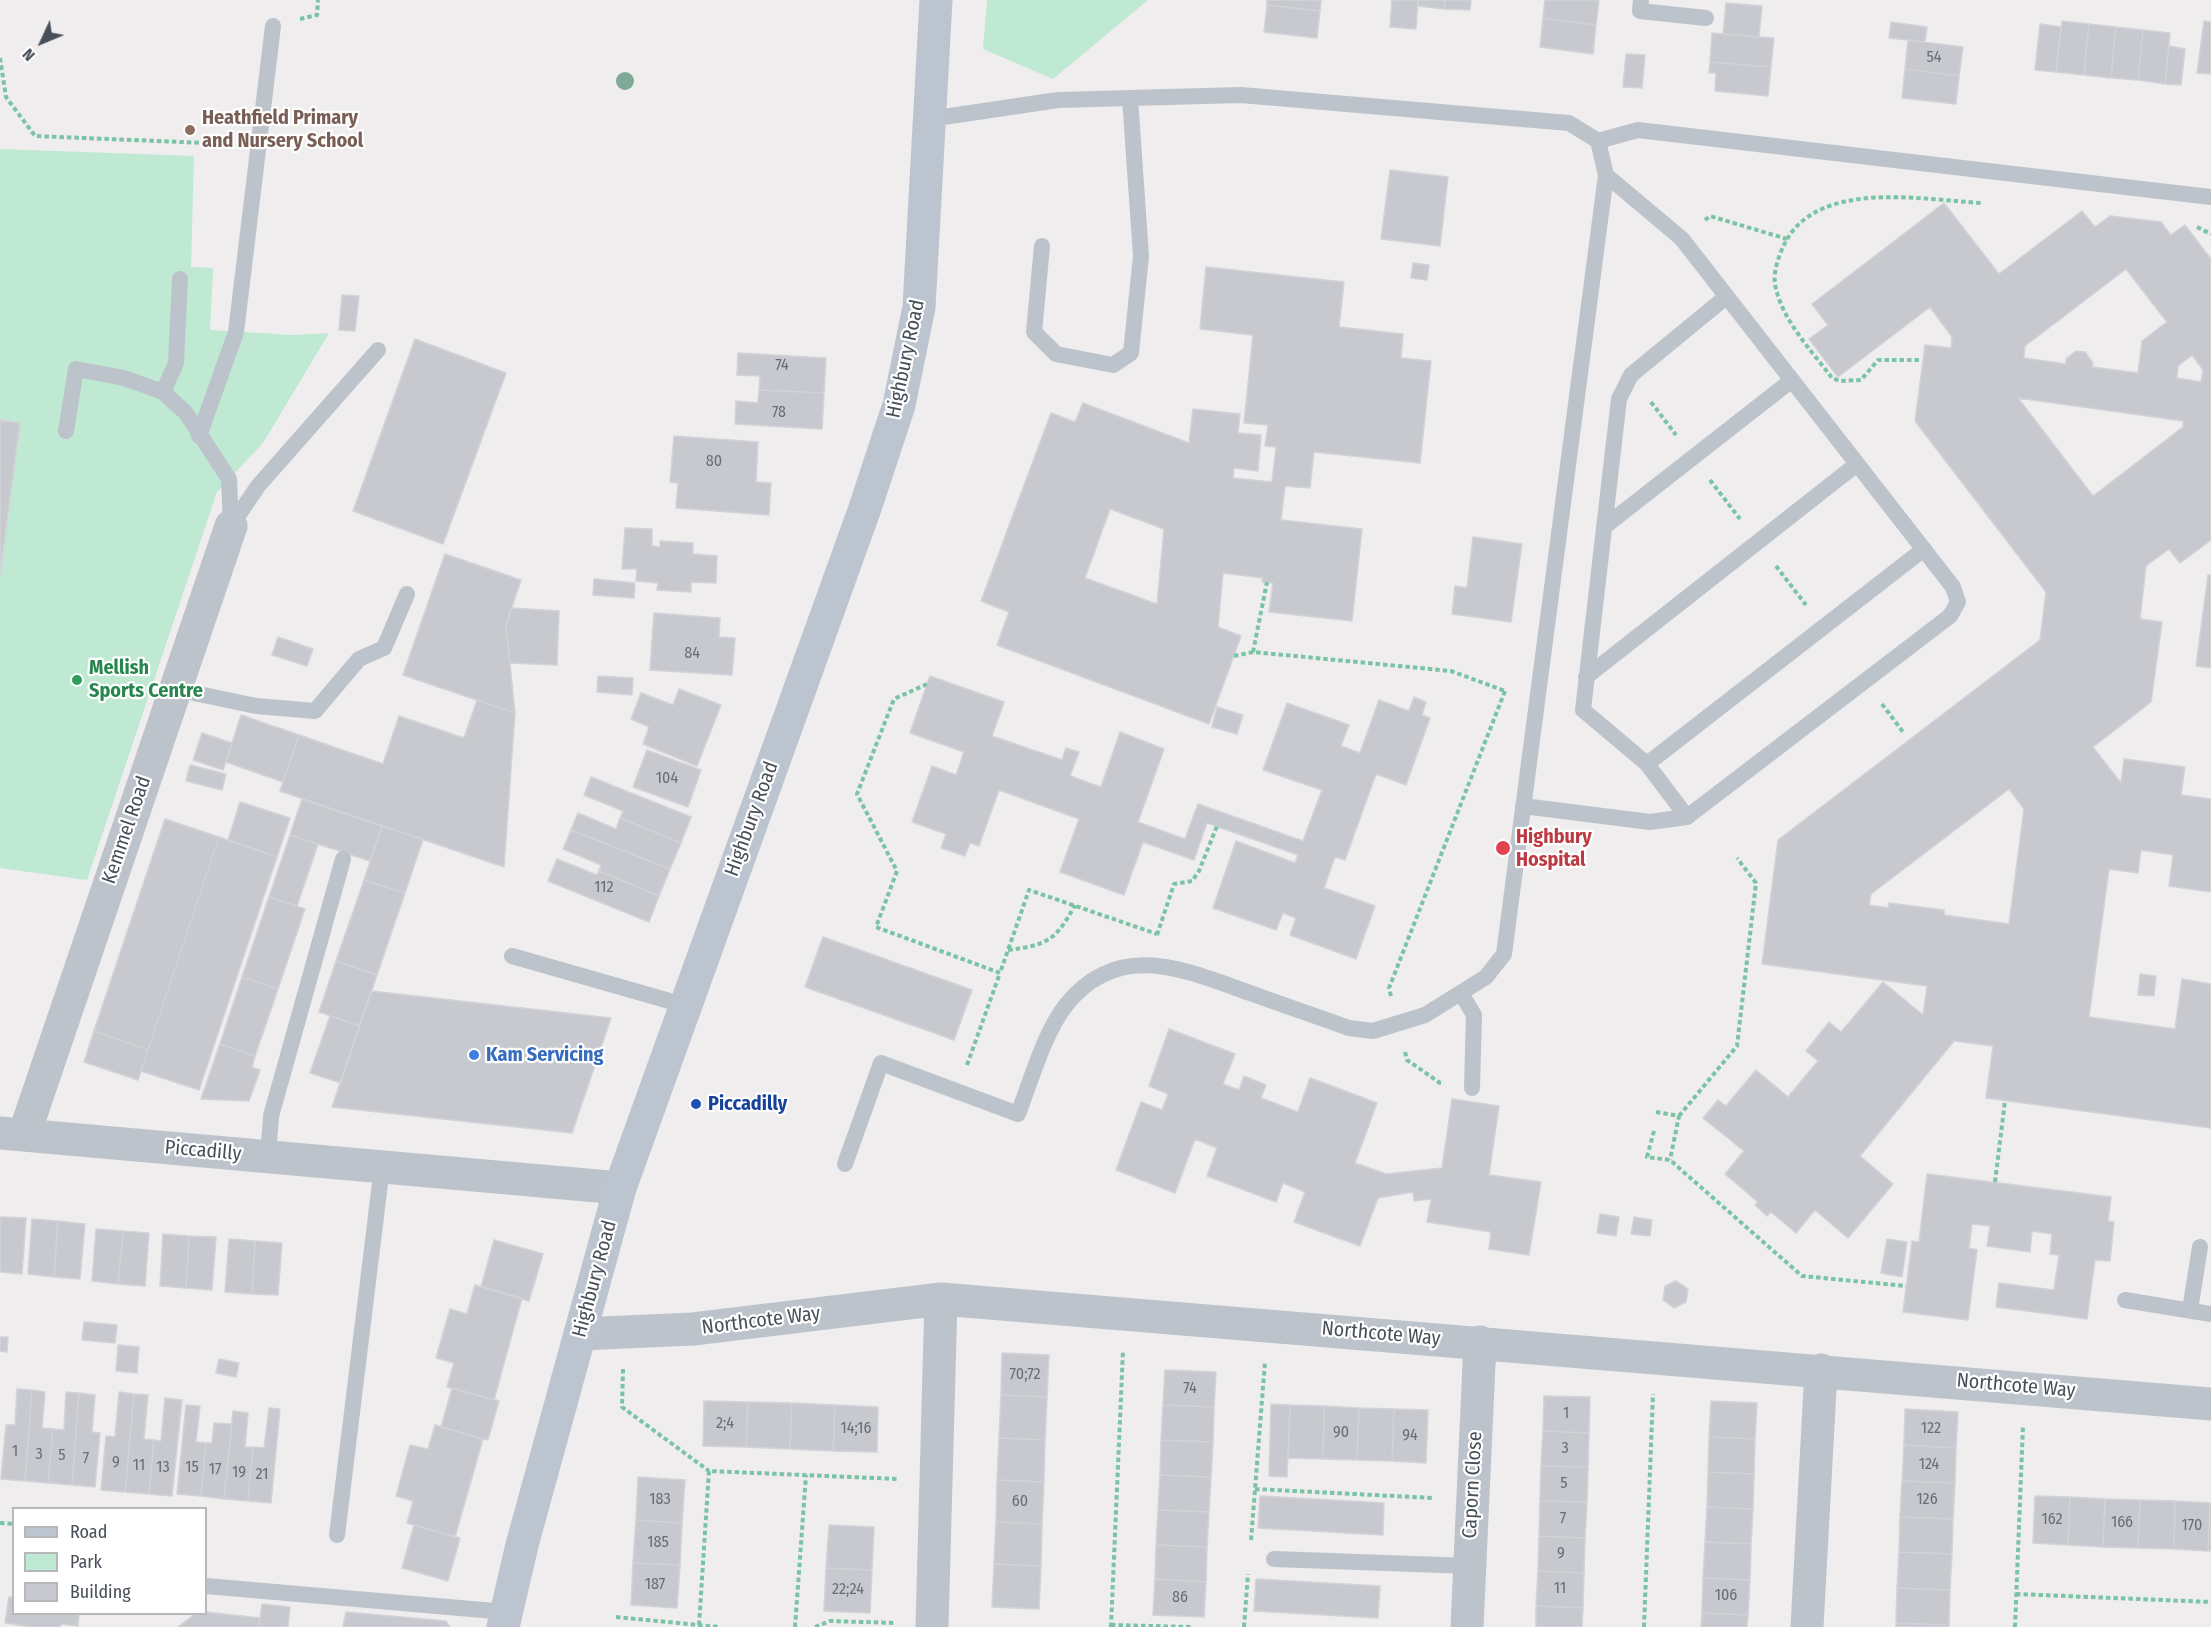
<!DOCTYPE html>
<html>
<head>
<meta charset="utf-8">
<style>
	body { margin:0 }
	#map { position:relative; width:2211px; height:1627px; overflow:hidden; background:#efeded; font-family:"Fira Sans Condensed",sans-serif }
	canvas { display:block }
	.legend { position:absolute; left:12px; top:1507px; width:195px; height:108px; box-sizing:border-box; background:#fff; border:2px solid #b5b9bc; margin:0; padding:8px 10px; list-style:none; font-size:18px; color:#474f58 }
	.legend li { display:flex; align-items:center; gap:12px; height:30px }
	.legend b { width:30px; border:2px solid #b5b9bc }
	.north { position:absolute; left:12px; top:12px; width:60px; height:60px; -webkit-text-stroke:4px #fff; paint-order:stroke; rotate:226deg; font-size:16px; font-weight:700; line-height:24px; text-align:center; color:#474f58 }
	.north::after { content:''; display:block; margin:auto; width:21px; height:27px; background:#474f58; clip-path:polygon(50% 0,100% 100%,50% 72%,0 100%) }
</style>
</head>
<body>
<div id="map">
<canvas width="2211" height="1627"></canvas>
<ul class="legend">
<li><b style="height:8px;background:#bcc4cf"></b>Road</li>
<li><b style="height:16px;background:#bfe9d2"></b>Park</li>
<li><b style="height:16px;background:#c7c9cf"></b>Building</li>
</ul>
<div class="north">N</div>
</div>
<script>
const g = document.querySelector('canvas').getContext('2d');
g.lineJoin = 'round';
function fillPath(path, color) { g.fillStyle = color; g.fill(path, 'evenodd'); }
function trace(path, color, width, dash) { g.strokeStyle = color; g.lineWidth = width; g.lineCap = dash ? 'butt' : 'round'; g.setLineDash(dash || []); g.stroke(path); }
function write(font, color, halo, rows, align = 'center') {
  g.font = font + ' "Fira Sans Condensed",sans-serif'; g.lineWidth = 4.5; g.setLineDash([]); g.textBaseline = 'middle'; g.strokeStyle = halo; g.fillStyle = color; for (const [text, x, y, turn = 0] of rows) {
    g.save(); g.translate(x, y); g.rotate((+turn || 0) * Math.PI / 180); g.textAlign = isNaN(turn) ? turn : align; if (halo) g.strokeText(text, 0, 0); g.fillText(text, 0, 0); g.restore();
  }
}
const green = new Path2D(`
	M987 0H1148L1053 79 983 49Z
	M0 149 194 156 191 267 213 268 210 330 293 335 329 333 263 443 217 492 87 880 0 868Z`);
const building = new Path2D(`
	M1267 0H1321L1320 11 1267 5Z
	M1392 0H1418L1416 29 1390 27Z
	M1418 0H1445L1444 9 1418 6Z
	M1445 0H1471L1470 10 1444 9Z
	M1545 0H1599L1596 25 1543 18Z
	M1726 3 1762 6 1759 37 1723 34Z
	M1267 5 1320 11 1317 38 1264 32Z
	M1543 18 1596 25 1593 54 1540 47Z
	M2062 21 2089 24 2084 75 2056 72Z
	M2204 21 2211 22V74L2197 73Z
	M1891 22 1927 27 1925 42 1889 38Z
	M2040 24 2061 27 2056 72 2035 70Z
	M2089 24 2116 27 2111 78 2084 75Z
	M2116 27 2143 30 2138 80 2111 78Z
	M2143 30 2170 33 2165 84 2138 80Z
	M1712 33 1774 38 1771 67 1710 62Z
	M1908 40 1963 47 1959 76 1905 69Z
	M2169 46 2185 49 2181 85 2165 84Z
	M1626 54 1645 55 1642 88 1623 87Z
	M1710 62 1771 67 1768 96 1715 91 1716 73H1709Z
	M1905 69 1959 76 1956 104 1902 98Z
	M1390 170 1448 177 1440 246 1381 239Z
	M1944 203 1999 274 2082 211 2095 227 2110 216 2161 222 2171 235 2185 225 2211 259V540L2180 563 2169 549 2146 566 2140 619 2162 622 2151 702 2093 747 2121 783 2124 759 2185 767 2181 795 2211 799V892L2169 886 2173 855 2141 850 2138 873 2109 869 2089 1017 2175 1029 2182 979 2211 984V1128L1986 1098 1993 1046 1954 1041 1860 1156 1893 1184 1848 1238 1815 1210 1796 1233 1771 1212 1767 1216 1755 1205 1758 1202 1725 1174 1744 1151 1703 1118 1718 1100 1726 1106 1756 1070 1788 1097 1818 1061 1806 1051 1829 1022 1841 1032 1883 982 1923 1015 1927 986 1762 964 1778 840 2040 640 2046 592 1915 421 1925 345 1951 348 1952 337 1930 307 1838 377 1809 339 1828 325 1812 304ZM2126 269 2167 322 2142 341 2138 373 2092 367 2093 363 2085 352 2076 351 2066 359V364L2024 358 2025 346ZM2192 355 2203 370 2201 382 2177 378 2178 366ZM2018 398 2183 421V427L2093 496ZM2009 789 2024 809 2009 924 1944 915V910L1889 903 1888 908 1869 905 1871 894Z
	M1413 263 1429 265 1427 280 1411 278Z
	M1206 267 1344 282 1339 327 1403 334 1401 358 1431 361 1420 463 1314 452 1310 488 1285 486 1281 520 1362 529 1352 621 1269 612 1273 583 1262 582 1263 578 1223 573 1218 627 1241 636 1209 724 997 645 1009 612 981 601 1051 413 1075 422 1083 403 1189 443 1193 409 1240 414 1238 433 1261 435 1258 471 1234 468 1233 478 1272 482 1276 447 1265 446 1268 425 1244 423 1253 335 1200 329ZM1110 509 1164 529 1157 604 1085 578Z
	M342 295 359 296 355 331 339 330Z
	M415 339 506 373 443 544 353 511Z
	M738 353 826 358 824 393 759 390 760 376 737 375Z
	M759 390 824 393 822 429 735 424 736 401 758 403Z
	M0 420 20 423 0 575Z
	M674 436 758 442 756 482 771 483 769 515 676 508 678 483 670 482Z
	M625 528 652 529V546L660 547V541L693 543V554L717 556 716 583 691 582V592L657 590 658 583 636 581 637 569H622Z
	M1473 537 1522 544 1511 622 1452 614 1455 586 1467 588Z
	M445 554 521 580 506 625 515 713 403 675Z
	M2208 575H2211V668L2196 666Z
	M594 579 635 583 634 598 593 595Z
	M511 608 559 611 557 665 510 663 506 625Z
	M654 613 720 618 719 637 735 638 732 675 650 670Z
	M278 637 313 649 307 666 272 655Z
	M598 676 633 678 632 695 597 692Z
	M930 676 1004 702 992 736 1062 760 1066 748 1079 752 1070 776 1101 787 1120 732 1164 749 1138 822 1185 839 1198 804 1303 841 1322 790 1263 770 1287 703 1349 725 1341 746 1360 753 1379 700 1409 711 1414 697 1426 702 1422 715 1430 718 1406 785 1376 774 1345 860 1335 857 1324 888 1375 906 1356 959 1290 935 1296 918 1291 916 1283 913 1276 930 1213 908 1236 841 1295 863 1298 855 1207 823 1194 860 1143 842 1124 895 1060 872 1079 819 999 790 979 846 970 843 965 856 941 848 946 834 912 822 932 766 956 775 964 752 910 733Z
	M679 689 721 705 697 766 643 744 649 727 631 719 641 693 673 705Z
	M477 700 515 713 504 867 280 791 299 735 383 764 399 716 464 738Z
	M1217 707 1243 715 1237 734 1212 727Z
	M241 715 299 735 283 782 226 762Z
	M202 733 232 743 223 770 193 760Z
	M647 750 701 770 688 807 633 787Z
	M190 765 226 774 222 790 186 781Z
	M591 777 691 817 681 843 620 818 623 811 584 795Z
	M302 799 382 826 370 861 290 835Z
	M240 802 290 818 277 857 228 840Z
	M578 813 616 829 620 818 681 843 670 869 571 830Z
	M165 819 219 837 148 1050 94 1031Z
	M382 826 423 839 405 893 364 880Z
	M571 830 670 869 659 896 599 871 601 865 563 849Z
	M290 835 318 844 297 906 269 897Z
	M219 837 277 857 199 1090 141 1071Z
	M557 859 597 875 599 871 659 896 649 922 548 881Z
	M364 880 405 893 377 975 336 961Z
	M269 897 305 909 278 989 242 977Z
	M823 937 972 990 954 1040 805 987Z
	M336 961 377 975 360 1026 319 1012Z
	M2140 974 2156 976 2154 996 2138 995Z
	M242 977 278 989 255 1056 220 1044Z
	M371 991 611 1018 572 1133 332 1107Z
	M330 1016 360 1026 341 1083 310 1073Z
	M1169 1029 1235 1054 1223 1084 1239 1090 1244 1076 1266 1085 1261 1098 1298 1112 1310 1078 1377 1103 1355 1163 1386 1174 1442 1168 1452 1099 1499 1106 1489 1175 1541 1182 1529 1255 1489 1249 1491 1232 1427 1222 1431 1199 1414 1201 1413 1192 1378 1198 1360 1246 1294 1222 1305 1192 1283 1183 1276 1202 1207 1176 1217 1148 1195 1139 1175 1193 1116 1170 1141 1102 1162 1110 1168 1094 1149 1086Z
	M94 1031 148 1050 138 1080 84 1062Z
	M220 1044 255 1056 252 1067 260 1070 249 1101 201 1099Z
	M1927 1174 2111 1197 2108 1221 2114 1222 2110 1261 2095 1260 2087 1319 1996 1307 1999 1283 2054 1290 2059 1255 2050 1254 2052 1234 2032 1231 2030 1252 1987 1246 1990 1226 1972 1224 1969 1248 1977 1250 1968 1320 1903 1312 1912 1241 1919 1242Z
	M1600 1214 1619 1217 1616 1236 1597 1233Z
	M0 1217 26 1218 22 1274 0 1272Z
	M1634 1217 1652 1220 1650 1236 1631 1234Z
	M32 1219 58 1221 54 1277 28 1274Z
	M58 1221 85 1224 80 1279 54 1277Z
	M96 1229 123 1231 118 1284 92 1281Z
	M123 1231 149 1233 145 1286 118 1284Z
	M163 1234 189 1236 186 1288 160 1286Z
	M189 1236 216 1237 212 1290 186 1288Z
	M229 1239 255 1241 252 1294 225 1292Z
	M1887 1239 1907 1242 1902 1277 1881 1273Z
	M494 1240 543 1254 529 1301 481 1287Z
	M255 1241 282 1243 278 1295 252 1294Z
	M1676 1281 1688 1289 1686 1302 1674 1308 1663 1300 1665 1286Z
	M475 1285 522 1298 494 1400 447 1387 454 1363 436 1358 450 1309 467 1314Z
	M84 1322 117 1325 115 1343 82 1340Z
	M0 1337H8L7 1352 0 1351Z
	M118 1345 139 1347 137 1373 116 1371Z
	M1002 1353 1049 1355 1047 1397 1001 1395Z
	M219 1359 239 1363 236 1377 216 1373Z
	M1165 1370 1216 1372 1214 1407 1163 1405Z
	M452 1388 499 1401 488 1440 441 1427Z
	M17 1389 32 1390 25 1481 1 1479 6 1425H15Z
	M32 1390 45 1392 42 1428 53 1429 48 1483 25 1481Z
	M66 1392 79 1393 72 1485 48 1483 53 1429 64 1430Z
	M119 1392 134 1394 125 1492 101 1490 106 1436 115 1437Z
	M79 1393 95 1395 92 1432 100 1433 95 1487 72 1485Z
	M134 1394 148 1395 144 1439 154 1440 149 1494 125 1492Z
	M1001 1395 1047 1397 1045 1440 999 1438Z
	M1544 1396 1590 1397 1589 1433 1543 1431Z
	M165 1398 182 1400 172 1496 149 1494 154 1440 161 1441Z
	M704 1401 748 1402 746 1447 703 1446Z
	M1711 1401 1757 1403 1755 1439 1709 1437Z
	M748 1402 792 1403 790 1449 746 1447Z
	M792 1403 835 1405 833 1451 790 1449Z
	M1271 1404 1290 1405 1287 1477 1269 1476Z
	M186 1405 200 1406 196 1442 206 1443 201 1496 177 1494Z
	M835 1405 878 1407 877 1452 833 1451Z
	M1163 1405 1214 1407 1213 1442 1161 1440Z
	M1290 1405 1324 1406 1323 1459 1288 1458Z
	M1324 1406 1359 1408 1357 1460 1323 1459Z
	M269 1408 280 1409 271 1503 248 1501 253 1447 264 1448Z
	M1359 1408 1394 1409 1392 1461 1357 1460Z
	M1394 1409 1428 1410 1426 1463 1392 1461Z
	M1905 1409 1958 1412 1956 1448 1904 1445Z
	M233 1411 248 1413 245 1447H253L248 1501 224 1499Z
	M214 1423 232 1424 224 1499 201 1496 206 1443H212Z
	M435 1425 483 1439 455 1537 407 1523 413 1501 396 1496 410 1445 428 1449Z
	M1543 1431 1589 1433 1588 1467 1541 1466Z
	M1709 1437 1755 1439 1754 1474 1708 1472Z
	M999 1438 1045 1440 1044 1482 997 1480Z
	M1161 1440 1213 1442 1211 1477 1160 1475Z
	M1904 1445 1956 1448 1955 1483 1902 1481Z
	M1541 1466 1588 1467 1587 1502 1540 1501Z
	M1708 1472 1754 1474 1753 1509 1707 1507Z
	M1160 1475 1211 1477 1209 1512 1158 1510Z
	M638 1477 685 1480 682 1523 636 1520Z
	M997 1480 1044 1482 1042 1524 996 1522Z
	M1902 1481 1955 1483 1953 1519 1900 1517Z
	M1260 1496 1384 1503 1383 1535 1258 1528Z
	M2035 1496 2070 1497 2068 1545 2033 1543Z
	M2070 1497 2105 1499 2103 1547 2068 1545Z
	M2105 1499 2140 1500 2138 1548 2103 1547Z
	M2140 1500 2175 1501 2174 1549 2138 1548Z
	M1540 1501 1587 1502 1585 1538 1539 1536Z
	M2175 1501 2210 1503 2208 1551 2174 1549Z
	M2210 1503H2211V1551H2208Z
	M1707 1507 1753 1509 1751 1544 1705 1542Z
	M1158 1510 1209 1512 1207 1547 1156 1545Z
	M1900 1517 1953 1519 1952 1554 1899 1552Z
	M636 1520 682 1523 680 1565 633 1563Z
	M996 1522 1042 1524 1041 1566 994 1564Z
	M414 1525 460 1538 448 1581 402 1568Z
	M829 1525 874 1527 872 1570 826 1568Z
	M1539 1536 1585 1538 1584 1573 1538 1571Z
	M1705 1542 1751 1544 1750 1580 1703 1578Z
	M1156 1545 1207 1547 1206 1582 1155 1579Z
	M1899 1552 1952 1554 1950 1590 1897 1588Z
	M633 1563 680 1565 677 1608 631 1605Z
	M994 1564 1041 1566 1039 1609 992 1607Z
	M826 1568 872 1570 870 1613 824 1611Z
	M1538 1571 1584 1573 1583 1608 1536 1606Z
	M1703 1578 1750 1580 1748 1615 1702 1613Z
	M1155 1579 1206 1582 1204 1617 1153 1615Z
	M1256 1579 1380 1586 1378 1618 1254 1611Z
	M1897 1588 1950 1590 1949 1625 1896 1623Z
	M9 1597 14 1598V1614H79L78 1626 61 1624 60 1627H32L5 1623Z
	M262 1604 290 1607 288 1627H259Z
	M1536 1606 1583 1608 1582 1627H1536Z
	M206 1612 260 1618 259 1627H178L195 1614Z
	M346 1612 446 1621 450 1627H343Z
	M1702 1613 1748 1615 1747 1627H1701Z
	M1896 1623 1949 1625V1627H1896Z`);
const path = new Path2D(`
	M300 19 317 15 318 0
	M0 58 6 97 35 136 231 144
	M1705 220 1710 216 1787 239
	M2197 227 2211 234
	M1919 360H1878L1861 380 1840 381 1832 378C1811 350 1781 319 1775 284 1773 272 1779 255 1784 245 1816 178 1923 200 1982 203
	M1651 402 1676 435
	M1710 480 1740 519
	M1776 566 1806 605
	M1253 652 1267 582
	M1234 656 1253 652 1451 671 1505 691
	M927 684 894 699 857 794 897 871 876 927 1000 973 1029 890 1157 934
	M1882 704 1903 732
	M1157 935 1174 884 1192 881 1199 871 1217 826
	M1008 950C1048 945 1056 940 1075 905
	M1391 996 1389 988 1505 691
	M1405 1052 1407 1060 1440 1083 1444 1084
	M967 1065 1000 973
	M1656 1112 1679 1116 1670 1160
	M1679 1116 1737 1046 1756 883 1737 858
	M1654 1131 1647 1157 1670 1160 1802 1276 1906 1286
	M1995 1182 2005 1101
	M623 1369 622 1407 709 1471
	M1255 1489 1434 1498
	M0 1523 14 1524
	M1251 1540 1265 1362
	M2016 1594 2211 1602
	M616 1617 719 1627
	M699 1625 709 1471 898 1479
	M1111 1625 1193 1627
	M795 1627 806 1475
	M815 1627 830 1621 895 1623
	M1111 1627 1123 1350
	M1244 1627 1248 1574
	M1644 1627 1653 1394
	M2015 1627 2023 1426`);
const lane = new Path2D(`
	M1641 0 1640 11 1706 18
	M1598 141 1638 130 2211 197
	M1042 246 1034 332 1056 354 1113 365 1131 353 1141 256 1130 98
	M163 392 176 363 180 279
	M66 431 76 369 124 378 163 392 186 413 229 479 231 526
	M199 436 236 332 273 26
	M231 526 258 486 378 350
	M1604 527 1792 380
	M1586 677 1857 464
	M175 689 256 706 315 711 359 659 384 648 407 594
	M1647 764 1924 549
	M1523 806 1650 822 1687 817 1950 616 1958 602 1953 587 1682 239 1606 175
	M1687 817 1647 764 1583 710 1619 399 1631 375 1726 297
	M512 956 687 1006
	M1461 993 1474 1015 1472 1088
	M268 1157 271 1116 343 859
	M845 1164 881 1063 1018 1114C1031 1081 1044 1033 1066 1005 1119 939 1185 970 1250 993 1283 1005 1316 1016 1349 1028L1373 1031 1425 1015 1486 977 1504 954 1606 175 1598 141 1569 123 1241 95 1058 100 930 119
	M2125 1300 2211 1314
	M2190 1310 2200 1247
	M337 1535 382 1167
	M1274 1559 1470 1566
	M206 1586 506 1612`);
const street = new Path2D(`
	M0 1133 620 1188
	M24 1135 231 526
	M580 1334 693 1329 941 1299 2211 1404
	M932 1627 941 1299
	M1467 1627 1480 1342
	M1807 1627 1821 1370`);
const secondary = new Path2D(`
	M503 1627 522 1545 620 1188 864 511 899 405 919 307 936 0`);
const trees = [
	[625,81]
];
const markers = [
	[190,130,6,"#8d6e63"],
	[77,680,6,"#2e9e5b"],
	[1503,848,8,"#e0444e"],
	[474,1055,6,"#3f7fe0"],
	[696,1104,6,"#1a4fb4"]
];
const numberNames = [
	["54",1934,58],
	["74",782,366],
	["78",779,413],
	["80",714,462],
	["84",692,654],
	["104",667,779],
	["112",604,888],
	["70;72",1025,1375],
	["74",1190,1389],
	["1",1566,1414],
	["2;4",725,1424],
	["14;16",856,1429],
	["122",1931,1429],
	["90",1341,1433],
	["94",1410,1436],
	["3",1565,1449],
	["1",15,1452],
	["3",39,1455],
	["5",62,1456],
	["7",86,1459],
	["9",116,1463],
	["124",1929,1465],
	["11",139,1466],
	["13",163,1468],
	["15",192,1468],
	["17",215,1470],
	["19",239,1473],
	["21",262,1475],
	["5",1564,1484],
	["183",660,1500],
	["126",1927,1500],
	["60",1020,1502],
	["7",1563,1519],
	["162",2052,1520],
	["166",2122,1523],
	["170",2192,1526],
	["185",658,1543],
	["9",1561,1554],
	["187",655,1585],
	["11",1560,1589],
	["22;24",848,1590],
	["106",1726,1596],
	["86",1180,1598]
];
const educationNames = [
	["Heathfield Primary",202,118],
	["and Nursery School",202,141]
];
const streetNames = [
	["Highbury Road",906,359,-78],
	["Highbury Road",752,819,-70],
	["Kemmel Road",127,830,-71],
	["Piccadilly",203,1151,5],
	["Highbury Road",595,1279,-75],
	["Northcote Way",761,1321,-7],
	["Northcote Way",1381,1334,5],
	["Northcote Way",2016,1386,5],
	["Caporn Close",1473,1485,-87]
];
const leisureNames = [
	["Mellish",89,668],
	["Sports Centre",89,691]
];
const healthNames = [
	["Highbury",1516,837],
	["Hospital",1516,860]
];
const shopNames = [
	["Kam Servicing",486,1055]
];
const transitNames = [
	["Piccadilly",708,1104]
];
fillPath(green, '#bfe9d2');
fillPath(building, '#c7c9cf');
trace(building, '#d1d3d8', 1.5);
trace(path, '#7ac4a5', 4, [4.5, 3]);
trace(lane, '#bcc3cb', 16);
trace(street, '#bcc3cb', 33);
trace(secondary, '#bcc4cf', 33);
g.fillStyle = '#7da996';
for (const [x, y] of trees) { g.beginPath(); g.arc(x, y, 9, 0, 2 * Math.PI); g.fill(); }
for (const [x, y, r, color] of markers) { const dot = new Path2D(); dot.arc(x, y, r, 0, 2 * Math.PI); g.fillStyle = color; g.fill(dot); trace(dot, '#fff', 2); }
write('16px', '#676e76', null, numberNames);
write('bold 20px', '#785e54', '#fff', educationNames, 'left');
write('20px', '#474f58', '#fff', streetNames);
write('bold 20px', '#27864d', '#fff', leisureNames, 'left');
write('bold 20px', '#be3a42', '#fff', healthNames, 'left');
write('bold 20px', '#366cbe', '#fff', shopNames, 'left');
write('bold 20px', '#164399', '#fff', transitNames, 'left');
</script>
</body>
</html>
